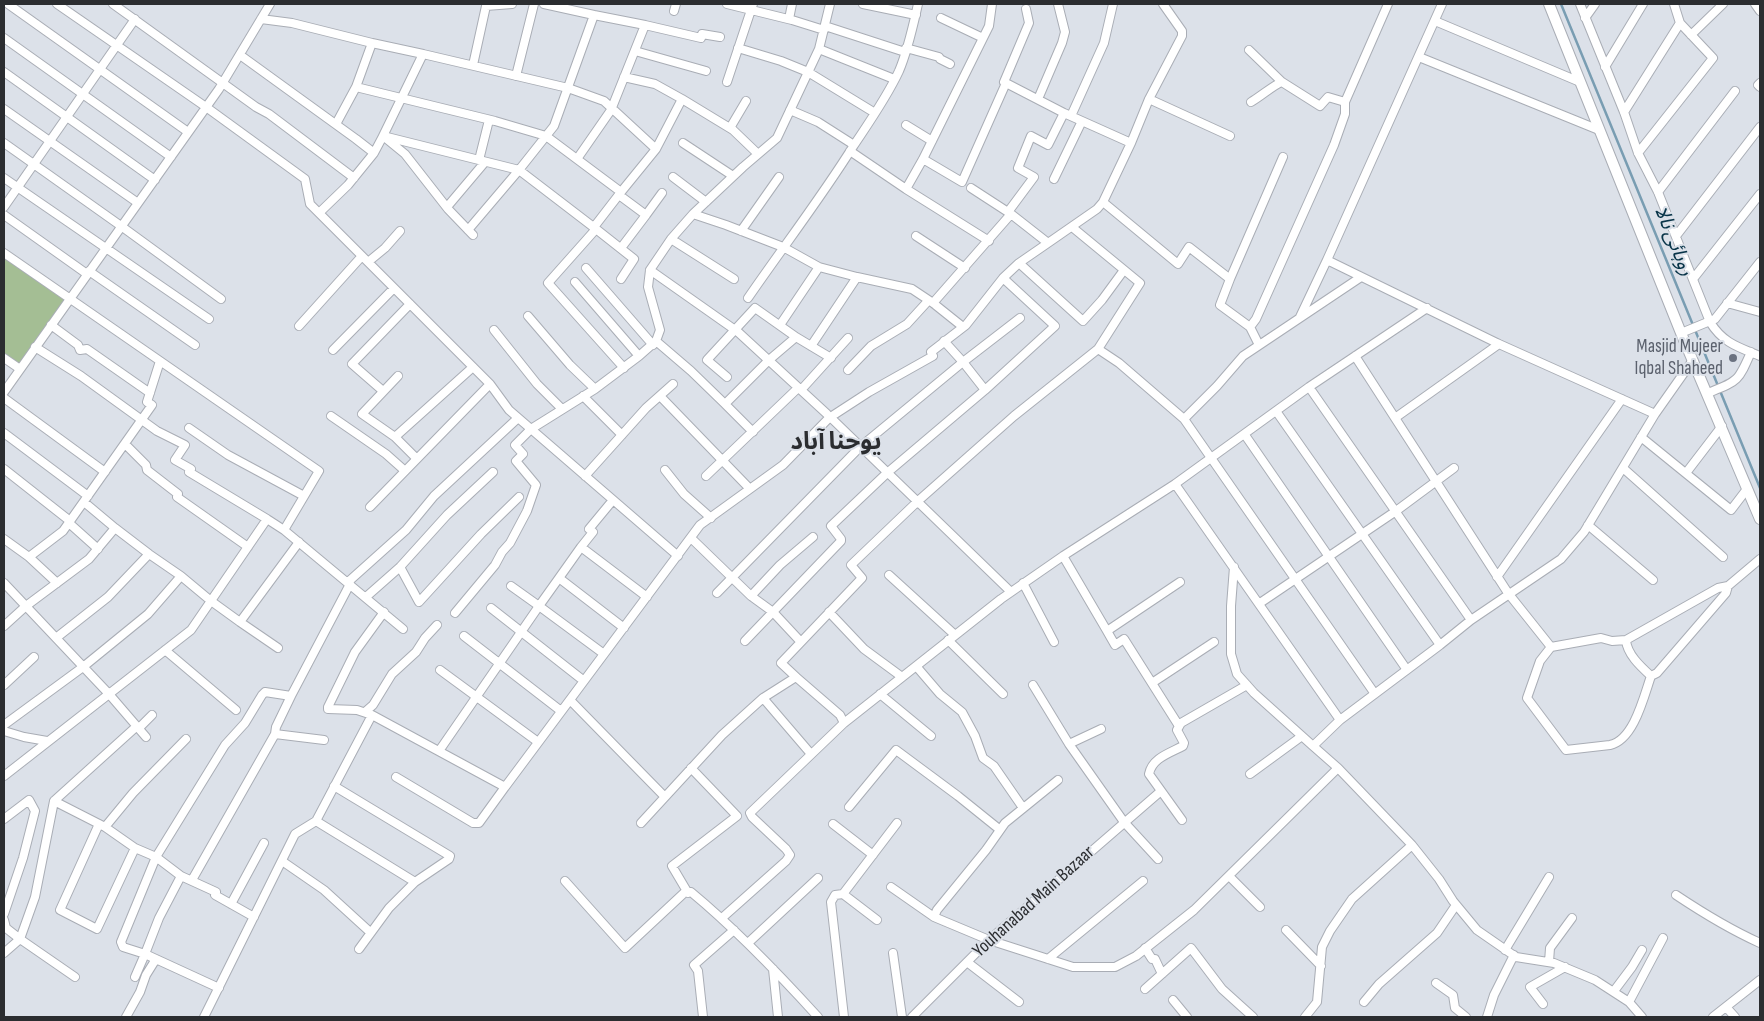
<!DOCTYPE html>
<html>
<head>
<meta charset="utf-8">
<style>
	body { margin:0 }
	#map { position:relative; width:1764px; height:1021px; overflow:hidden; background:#dce1e9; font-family:"Sofia Sans Condensed",sans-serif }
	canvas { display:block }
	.frame { position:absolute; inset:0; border:5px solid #2b2d30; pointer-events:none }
</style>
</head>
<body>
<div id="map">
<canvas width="1764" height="1021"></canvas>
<div class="frame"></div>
</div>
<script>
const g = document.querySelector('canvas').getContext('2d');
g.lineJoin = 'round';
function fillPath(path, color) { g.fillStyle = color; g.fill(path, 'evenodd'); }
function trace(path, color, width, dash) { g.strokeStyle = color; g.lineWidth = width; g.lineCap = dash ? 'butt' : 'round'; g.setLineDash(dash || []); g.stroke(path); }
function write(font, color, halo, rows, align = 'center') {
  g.font = font + ' "Sofia Sans Condensed","Noto Sans Arabic",sans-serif'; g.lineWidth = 4; g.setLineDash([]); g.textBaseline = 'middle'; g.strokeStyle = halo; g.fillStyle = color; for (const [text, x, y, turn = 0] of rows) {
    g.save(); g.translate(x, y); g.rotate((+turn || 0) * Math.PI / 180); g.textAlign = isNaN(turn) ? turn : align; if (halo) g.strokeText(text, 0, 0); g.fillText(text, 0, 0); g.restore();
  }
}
const green = new Path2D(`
	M4 253 70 299 20 369 4 358Z`);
const stream = new Path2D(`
	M1561 4 1760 488`);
const minor = new Path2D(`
	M8 4 188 132
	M57 4 206 107 305 179 310 204 490 384 509 410 678 556
	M113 4 256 107 269 114 354 178
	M544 4 594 15
	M727 4 792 20 824 30
	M863 4 916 15
	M1442 4 1327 260 1499 344 1655 414
	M1580 4 1624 112 1638 153 1658 192 1710 322C1723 343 1738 347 1760 356
	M1755 4 1760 11
	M1026 9 1029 23 1004 82 1064 113 1131 143
	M674 11 676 4
	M941 18 983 38
	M1585 18 1595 4
	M261 19 292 23 372 43
	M789 19 792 4
	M1435 21 1580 82
	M825 26 905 52
	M1691 35 1723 4
	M4 38 171 157
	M738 48 781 61 808 72 875 113
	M906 48 939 57 940 59 950 64
	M819 49 894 79
	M1249 50 1282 82
	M635 51 706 71
	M240 55 356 139 374 153 348 185 319 213
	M1419 57 1599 130
	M473 65 486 6 512 4
	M1605 67 1643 4
	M4 72 155 180
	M516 76 534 4
	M624 77 655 84 682 99 733 130 758 154
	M727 82 753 4
	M1760 83 1758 85 1760 87
	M356 87 372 43 423 54
	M1038 99 1062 43 1065 32 1058 4
	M1149 99 1230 136
	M1251 102C1260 97 1275 84 1282 82L1320 106 1328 97 1345 102
	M4 109 138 203
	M790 110 818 122 854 145C870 121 887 97 899 71 908 50 913 26 918 4
	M1624 112 1680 23 1674 4
	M1071 116 1104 43 1113 4
	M336 124 356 87 495 121 546 136 519 170 383 136 374 153
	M906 125 932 141
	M730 128 746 101
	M4 143 121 226 221 299
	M683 143 733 176
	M656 149 682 99
	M850 151 906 189 989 241
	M1638 153 1713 58 1680 23
	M577 159 611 110 645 25 701 38 702 34 720 37
	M923 159 962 182 1006 83
	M479 160 489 120
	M673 177 706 202
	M4 178 209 319
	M1054 179 1082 121
	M971 188 1011 214
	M906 189 923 159 989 26 992 4
	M1658 192 1735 91
	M619 195 646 215 621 248
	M1103 202 1178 264 1189 247 1230 279 1220 305 1250 327
	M4 207 135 19
	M447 207 485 162
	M1008 212 1034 177 1018 168 1031 136 1048 145 1064 113
	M693 214 726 225 783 247 819 267 857 277
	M4 215 87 274
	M646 215 662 193
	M594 227 621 192 546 136 554 126 594 15 645 25
	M468 230 519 170 596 229
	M741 231 779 177
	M473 235 448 209 405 154 383 136 423 54 568 88 604 101 656 149 621 192
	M916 236 965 268
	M1676 236 1760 127
	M671 239 734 279
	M4 253 319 471 284 530 267 519 191 630 109 694 4 583
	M368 262 385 248 400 231
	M1019 263 1083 321 1102 300 1124 270
	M586 268 653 345
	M650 270 738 332 827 414 1011 592
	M89 271 195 345
	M1361 277 1243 356 1217 386 1184 419 1375 694
	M621 279 634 259 596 229 548 283 624 368
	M1230 279 1283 157
	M1693 279 1760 194
	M575 282 639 356
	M748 298C783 247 821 198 854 145
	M933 303 1011 214 1048 243 1097 209 1103 202 1131 143 1149 99 1182 36V31L1163 4
	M1727 303 1760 312
	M528 316 570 365 595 389
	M1300 317 1327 260
	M51 325 78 345 80 350 87 349 150 393
	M780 325 819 267
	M299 326 362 256
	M494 330 537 384 562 409
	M1681 333 1715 319 1760 262
	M656 341 691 371 725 404
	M1259 345 1250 327 1256 319 1334 145 1345 114V102L1388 4
	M811 346 857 277 912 289 933 303 963 327
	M35 347 81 376 157 431 185 445 175 460 191 469 189 472 267 519
	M1098 349 1119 363 1184 419
	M333 350 394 288
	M1355 356 1508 593 1551 647
	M4 358 20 369
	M848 370 871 346 907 324 928 301
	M727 377 707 360 755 308 796 337
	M1309 387 1471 620
	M801 390 848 338
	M985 390 1055 326 1003 278
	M383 391 352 364 410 304
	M4 392 219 89 270 4
	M1708 393C1738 381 1738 382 1751 352
	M583 396 622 435
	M660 396 750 489
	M4 398 105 472
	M1276 411 1440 645
	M331 416 386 454 404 470
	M1395 418 1499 344
	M189 428 228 455 304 496
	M753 432 725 404 769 360 796 337 831 358
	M4 433 88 496
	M1245 435 1407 670
	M395 437 362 414 398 376
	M1641 437 1731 510 1747 489
	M125 444 146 465 147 470 178 494 177 497 248 547
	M416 458 395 437 473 367
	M1623 468 1723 557
	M4 469 70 521
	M665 470 684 494 711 518
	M1686 473 1722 426
	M585 476 646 408 673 384
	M706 476 798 388
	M1175 484 1340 720
	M613 500 589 529 593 532 581 547 647 597
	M84 502 115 528
	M370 507 490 384
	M69 523 98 549
	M1588 525 1653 580
	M284 530 403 629
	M691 538 751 596
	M4 539 29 557
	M581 547 559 578 624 628
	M1063 556 1107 631 1180 582
	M400 567 419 602 481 534 519 497
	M1234 567 1231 606V654L1237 674 1254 693 1313 746
	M889 575 955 635
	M1497 577 1622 399
	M559 578 539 606 604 654
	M348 582 406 530 434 496 518 418
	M57 583 29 557 63 531 152 405 147 402 160 361
	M1023 583 1054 642
	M717 593 860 447 963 362 1020 318
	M366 597 400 567 447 515 493 472
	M1260 603 1396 511 1454 468
	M491 608 584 681
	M384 612 355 652 328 707V709L357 710 372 715 505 787 700 525 783 465 829 418 869 392 933 356 931 352 966 325 1003 278 1019 263 1048 243
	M829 612 864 649 902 677
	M455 613 495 565 502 552 510 543 527 511 536 485 516 461 523 454 515 445 531 429 595 389 639 356 656 341 660 330 648 287 650 270 671 239 693 214 743 167 777 138 819 49 830 4
	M240 622 278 648
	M4 626 26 606 89 559 115 528 149 554
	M1107 631 1115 645 1124 639 1179 726
	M464 636 561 711
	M56 638 108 597 149 554 181 576
	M948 640 1003 694
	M1626 640C1627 654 1640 666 1651 676L1657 673 1726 593 1728 586
	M745 641 841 541V539L831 526 887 473 985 390 963 362 944 341
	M800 641 773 612 751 596 780 565 813 537
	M165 650 236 710
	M916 666 940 694 962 712 975 736 983 758 994 766 1023 808
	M440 670 538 742
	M1651 676C1644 696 1634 740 1610 745L1566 750 1527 698 1540 661 1551 647 1601 638 1612 641 1626 640 1718 588 1728 586 1760 559
	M796 677 840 715 844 723
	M1152 683 1214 642
	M4 685 34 657
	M1033 685 1069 744
	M880 694 931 736
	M763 698 811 754
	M570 700 665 797
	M365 712 373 705 392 674 416 652 425 638 437 625
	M4 725 83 667 148 614 181 576 211 601 240 622 299 542
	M139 728 152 715
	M1101 729 1069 744 1124 822 1158 859
	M4 731 24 737 47 741
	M275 734 276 727 291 696 350 584
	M439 751 539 606 511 586
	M1250 774 1302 736
	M4 776 109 694 146 737
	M396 777 473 823H479L505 787
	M1058 780 1005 823 986 850 937 910 934 917 989 940 1073 967H1115L1136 956 1194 910 1338 768
	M334 786 450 856 449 859 415 882 389 908 359 949
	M54 801 105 827 135 848 156 857 181 876 216 892 215 895 254 917
	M849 807 896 750 958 796 999 829
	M4 819 29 800 35 811 23 858 4 914
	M1182 820 1149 774C1152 758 1170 753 1183 746L1184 743 1177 730 1181 723 1247 685
	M316 821 415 882
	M641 823 722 735 763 698 796 677 781 663 862 578 851 565 918 501 1014 416 1098 349 1140 283 1072 227
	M99 824 60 910 97 929 135 848
	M833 824 873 855
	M105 827 133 793 186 739
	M282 861 324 890 370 932
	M1229 876 1260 907
	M192 880 275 734 324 740
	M565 881 625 948 684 893 691 892C737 930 778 973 818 1017
	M891 887 934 917
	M688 893 672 866 737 816 691 768
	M843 894 877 920
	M1676 895C1703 913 1731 930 1760 943
	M231 904 264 843
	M722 918 786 861 790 855 786 849 752 817 750 813 844 723 1001 599 1063 556 1175 484 1309 387 1427 308
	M4 920 6 928 20 939 75 977
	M1286 930 1321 966
	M748 943 818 878
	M1145 948 1152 959H1155L1162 974
	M1505 950 1549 877
	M4 953 20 939 35 897 54 801 137 726
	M893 953 902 1017
	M1048 959 1143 881
	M967 962 1019 1002
	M1549 962 1550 948 1572 918
	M773 969 778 1017
	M135 977 145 954 159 918 181 876
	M1436 983 1453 995 1455 1008 1466 1017
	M219 988 145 954 123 947 121 942 156 857 225 745 245 723 262 695 265 692 291 696
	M1145 989 1191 948 1222 989 1253 1017
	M1614 991 1632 967 1642 950
	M1173 1000 1187 1017
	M1364 1002 1379 984 1437 933 1456 905
	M1629 1002 1663 938
	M1543 1004 1530 987 1565 967
	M1726 1007 1735 1017
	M126 1017 140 992 146 975 156 959
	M204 1017 295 834 316 821 372 715
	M703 1017 698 971 694 965 734 930
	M844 1017 831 902 835 895 843 894 897 823
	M912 1017 989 940 1161 791
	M1305 1017 1317 1002 1322 947 1330 931 1352 899 1412 845
	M1487 1017 1494 995 1514 955
	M1642 1017 1629 1002 1595 980 1554 963 1516 957 1477 930 1453 901 1439 879 1412 845 1338 768 1313 746 1340 720 1440 645 1471 620 1561 559 1584 532 1655 414 1693 360
	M1713 1017 1760 980`);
const tertiary = new Path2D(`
	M1549 4 1681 333 1760 519`);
const markers = [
	[1733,358,5,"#6b7280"]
];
const worshipNames = [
	["Masjid Mujeer",1723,347],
	["Iqbal Shaheed",1723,369]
];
const streetNames = [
	["Youhanabad Main Bazaar",1034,902,-42]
];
const waterNames = [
	["روہائی نالا",1673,241,68]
];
const districtNames = [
	["یوحنا آباد",836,443]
];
fillPath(green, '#a4be94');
trace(stream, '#799db2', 2.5);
trace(minor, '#a9adb5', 10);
trace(tertiary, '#a9adb5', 12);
trace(minor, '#fff', 8);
trace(tertiary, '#fff', 10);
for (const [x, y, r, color] of markers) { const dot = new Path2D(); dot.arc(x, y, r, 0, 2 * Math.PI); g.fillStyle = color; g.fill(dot); trace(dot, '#dce1e9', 2); }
write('19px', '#5b616d', '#dce1e9', worshipNames, 'right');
write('19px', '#2b2d30', '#dce1e9', streetNames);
write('italic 20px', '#083448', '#dce1e9', waterNames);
write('bold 24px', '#2b2d30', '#dce1e9', districtNames);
</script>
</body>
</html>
